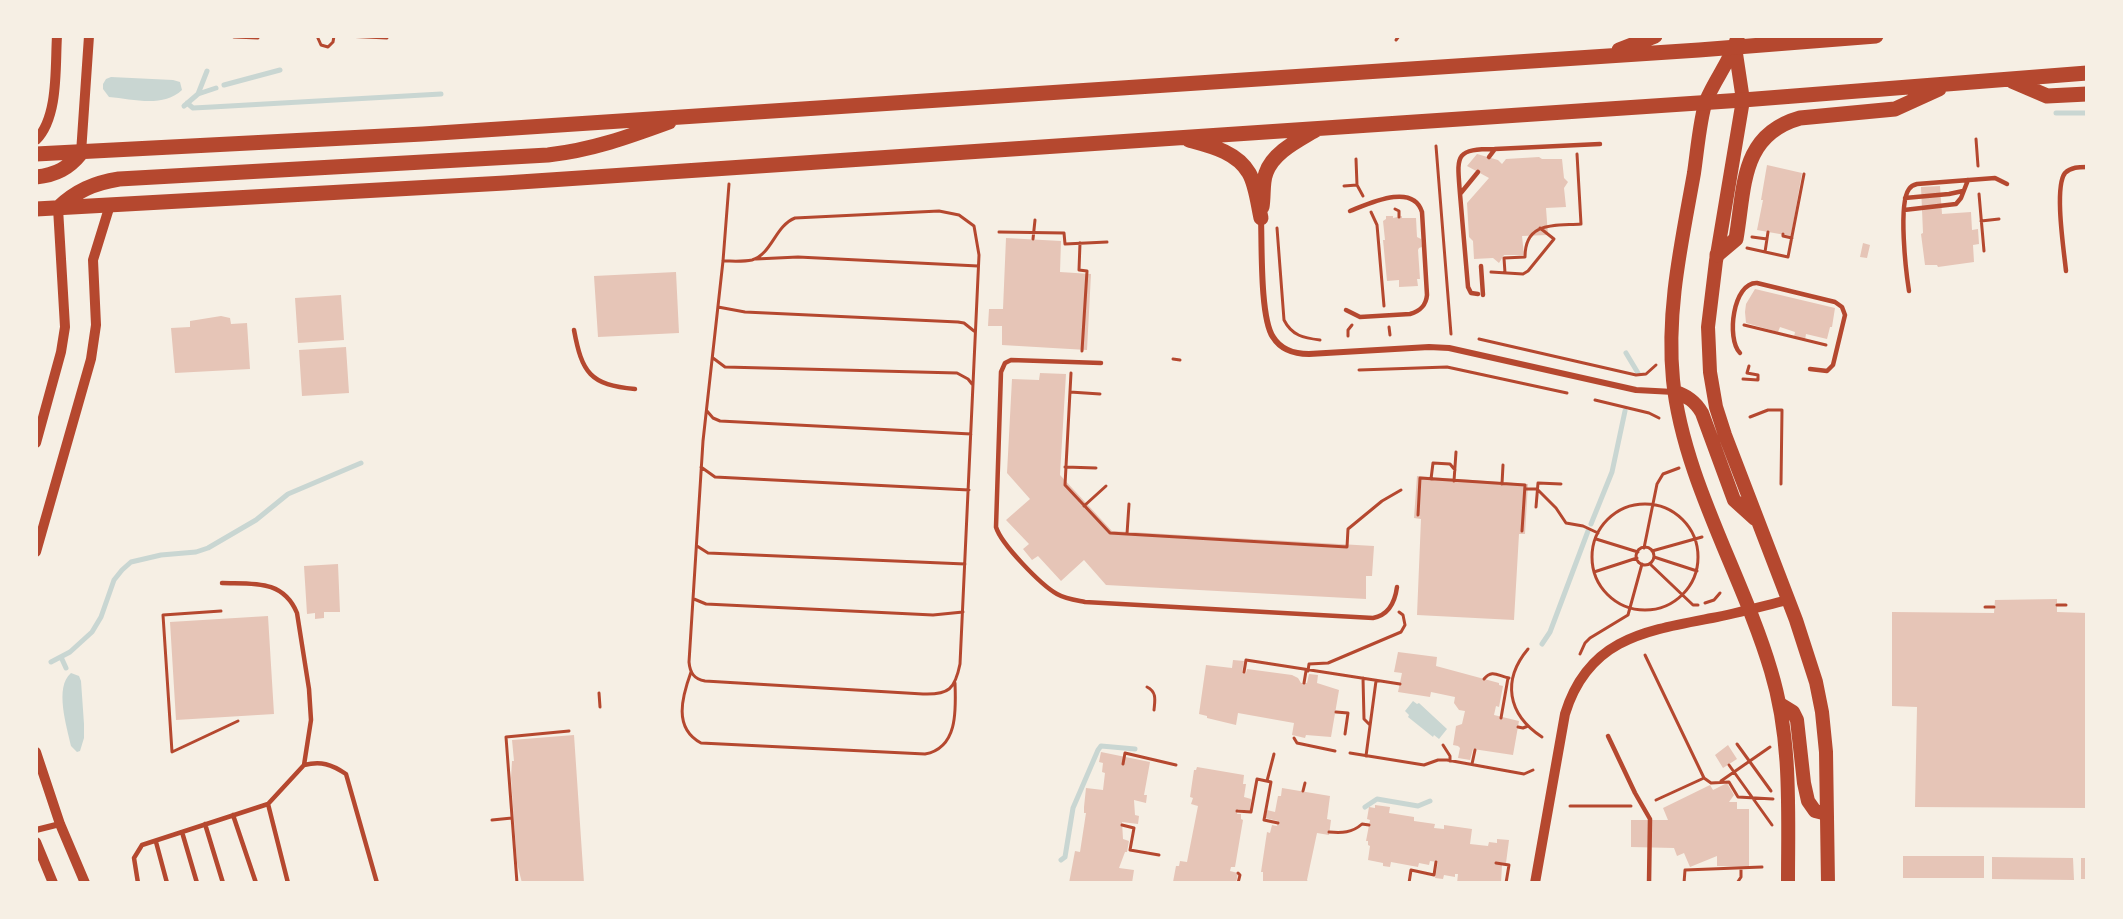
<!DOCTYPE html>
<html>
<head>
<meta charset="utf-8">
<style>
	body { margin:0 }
	#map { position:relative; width:2123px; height:919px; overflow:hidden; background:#f6efe4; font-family:"Nunito Sans",sans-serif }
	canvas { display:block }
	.frame { position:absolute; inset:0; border:38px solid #f6efe4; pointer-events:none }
</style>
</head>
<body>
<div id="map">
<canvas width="2123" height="919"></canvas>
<div class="frame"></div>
</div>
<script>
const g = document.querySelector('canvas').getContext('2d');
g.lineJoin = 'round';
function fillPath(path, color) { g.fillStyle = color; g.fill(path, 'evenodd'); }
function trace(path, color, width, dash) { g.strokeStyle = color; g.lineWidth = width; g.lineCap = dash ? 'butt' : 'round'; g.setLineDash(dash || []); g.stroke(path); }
const water = new Path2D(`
	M111 77 173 80 180 82 182 90C163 108 133 99 109 97L103 89V84L106 79Z
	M71 673 79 676 81 681 84 724V738L80 751 77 752 71 746C67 727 54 687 71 673Z
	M1413 701 1417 704 1419 703 1447 729 1439 739 1434 735 1433 737 1408 717 1409 715 1405 711Z`);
const stream = new Path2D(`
	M224 85 280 70
	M198 94 207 71
	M187 103 193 108 212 107 441 94
	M184 106 198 94 216 88
	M2056 113H2087
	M1626 353 1638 373
	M1591 524 1612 472 1625 411
	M1542 644 1550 632 1588 531
	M61 657 66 668
	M51 662 70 652 92 632 101 617 114 580 122 570 131 562 161 555 196 552 208 548 256 520 288 494 361 463
	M1365 807 1377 799 1418 806 1430 801
	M1061 860 1065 857 1073 808 1098 750 1101 746 1135 749`);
const building = new Path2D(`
	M1477 154 1498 160 1502 164 1506 159 1539 157 1542 159H1562L1564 178 1568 182 1564 188 1566 207 1546 208 1548 235 1522 236 1524 255H1504L1499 263 1493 258 1474 259 1473 241 1469 237 1467 203 1489 178 1467 166Z
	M1767 165 1802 173 1791 236 1757 230 1763 200H1761Z
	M1940 186 1942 214 1971 212 1972 230 1978 229 1979 244 1973 245 1974 262 1938 267 1937 265H1925L1921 234 1923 233 1921 187Z
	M1386 216H1393V218L1402 216V218H1416L1417 237 1421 239 1422 247 1419 248 1418 250 1420 279H1417L1418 286 1399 287V280L1387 281 1383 240H1385L1383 221 1386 219Z
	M1006 238 1061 241 1060 272 1091 274 1087 350 1002 345V326H988L989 309H1003Z
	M1863 243 1870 245 1867 258 1860 257Z
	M676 272 679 333 598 337 594 276Z
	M1755 289 1835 308 1832 327H1830L1827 339 1806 334 1805 340 1794 337 1795 332 1780 327 1778 332 1746 323 1745 312 1746 304Z
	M341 295 344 340 298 343 295 298Z
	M221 316 230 318 231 324 247 323 250 369 175 373 171 328 190 327V321Z
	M346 347 349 393 302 396 299 350Z
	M1040 373 1066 374 1060 475 1112 531 1374 546 1372 576H1366V599L1106 585 1084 560 1061 581 1038 556 1032 560 1023 549 1029 544 1006 520 1030 499 1007 473 1012 379 1039 380Z
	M1417 476 1528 484 1525 534H1519L1514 620 1417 615 1421 519 1414 518Z
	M338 564 340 612H324V618L315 619V613L307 614 304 566Z
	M2057 599V612L2087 613V808L1915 807 1917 707 1892 706V612L1994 613 1995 600Z
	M268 616 274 714 176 720 170 622Z
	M1398 652 1437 657 1436 666 1499 683V685L1503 686 1499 707 1496 706 1494 715 1519 721 1513 755 1473 749 1470 760 1458 758 1460 748 1458 746 1453 745 1456 726 1462 724 1465 711 1459 710 1454 703 1455 697 1431 692 1430 697 1398 692 1402 673 1394 672Z
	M1233 660 1244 661 1242 672 1246 673 1247 669 1292 675 1298 678 1301 683H1307L1309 674 1318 675 1317 683 1339 690 1331 737 1306 735 1305 738 1292 735 1294 723 1238 713 1236 725 1207 718V716L1199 714 1206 665 1232 668Z
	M574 735 584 883H522L517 863 511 778 512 761H514L512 740Z
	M1728 745 1737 759 1723 768 1715 755Z
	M1101 752 1150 762 1144 795H1147L1146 803 1134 800 1135 815 1139 816 1138 824 1122 822 1123 839 1129 841 1127 852H1125L1119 868 1134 870 1132 883H1069L1075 851 1080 852 1086 813H1084V807L1086 788 1103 790 1105 773 1102 772 1103 763 1099 762Z
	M1197 767 1244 775 1243 784H1246L1244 797 1251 799 1250 811 1238 809 1237 814H1241V819L1243 820 1235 867H1231L1230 871 1238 873 1236 883 1173 882 1176 866H1179L1180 861 1187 862 1198 806 1191 804 1193 798 1190 797 1194 770H1196Z
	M1727 783 1734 795 1729 802H1737V809H1749V867L1717 866V856L1690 867 1684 853 1677 856 1674 848 1631 847V820H1668L1663 808 1710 785 1713 790Z
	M1282 788 1330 796 1327 819 1331 820 1329 835 1317 833 1307 880 1309 883H1267V881H1263V872H1261L1267 832 1270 833 1272 825 1277 826 1278 821 1265 818 1267 810 1275 812 1278 796H1281Z
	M1375 805 1390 807 1389 813 1414 817V821L1435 824 1434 828 1444 829V825L1472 829 1470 844 1488 846 1489 842 1497 843V839L1509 840 1506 863 1496 862 1502 865 1501 883H1457L1458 874H1455V877L1444 875 1443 879 1435 878 1438 862 1430 861 1429 865 1419 863 1418 867 1391 862 1390 867 1383 866V863L1368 860 1370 846 1368 845V841H1366L1370 820 1367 819 1369 807 1375 808Z
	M1903 856H1984V878H1903Z
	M1992 857 2073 858 2074 880 1992 879Z
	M2081 858H2087V879H2081Z`);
const path = new Path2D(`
	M317 36 321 45 328 47 333 42 334 36
	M345 36 387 38
	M234 37 258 38V36
	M1396 40 1399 36
	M1976 139 1978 166
	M1436 146 1451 334
	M1356 159 1357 185 1363 196
	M1344 186 1357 185
	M1979 194 1984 251
	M1395 209 1399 211V217
	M1371 212 1377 225 1384 306
	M1981 221 1999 219
	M1277 228 1284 320C1292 336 1304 338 1320 340
	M999 232 1064 233 1065 244 1107 242
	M1783 234V236L1792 238
	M1752 237 1767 239
	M1033 239 1035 220
	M1080 243 1079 270 1087 271 1082 351
	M1747 248 1788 257 1804 174
	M1765 252 1768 232
	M756 259 798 257 978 266
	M723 261C732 261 743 262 752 260 772 254 775 226 795 218L939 211 959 215 974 226 979 255 960 664C955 689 949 695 923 694L705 681C694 679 690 673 689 662L703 441 723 261 729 184
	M1491 272 1523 274 1528 271 1554 239 1540 228
	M1505 273 1504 258 1525 257C1525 221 1554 226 1581 224L1577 154
	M718 307 745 312 958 322 964 323 974 331
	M1744 325 1826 345
	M1389 327 1390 335
	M1348 336V330L1352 325
	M1479 339 1636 375 1646 374 1656 365
	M713 358 725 367 957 373 968 379 972 384
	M1173 359 1180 360
	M1359 370 1447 367 1567 393
	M1071 373 1065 485 1110 533 1347 547 1348 529 1382 501 1401 490
	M1743 379 1758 380V375L1747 373 1749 366
	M1070 392 1100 394
	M1595 400 1649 413 1659 418
	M707 411 713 418 720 421 971 434
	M1750 417 1768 410H1782L1781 484
	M701 467 715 477 969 490
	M1065 467 1096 468
	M1431 479 1433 463 1450 464 1455 470
	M1454 481 1456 452
	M1502 484 1503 465
	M1525 489H1537L1556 508 1566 523 1583 526 1598 533
	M1592 557a53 53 0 1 1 106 0a53 53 0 1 1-106 0Z
	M1084 506 1106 486
	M1536 507 1538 483 1561 484
	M1418 515 1420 478 1525 485 1522 531
	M1127 534 1129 504
	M1596 539 1638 552
	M697 546 708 553 965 564
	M1636 556a9 9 0 1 1 18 0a9 9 0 1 1-18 0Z
	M1644 548 1657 484 1663 474 1679 468
	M1652 551 1702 537
	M1654 557 1697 571
	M1650 564 1693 605H1698
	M1594 572 1637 558
	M694 599 706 604 933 615 963 612
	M1705 603 1714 600 1720 593
	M2057 605H2066
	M1985 607H1994
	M221 611 163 615 172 752 238 721
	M1528 649C1502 680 1507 714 1542 737
	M1580 654 1585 643 1590 638 1628 615 1642 564
	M1645 655 1704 778
	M1308 671 1309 664 1328 663 1401 632 1405 625 1403 615 1399 612
	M691 672C682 697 673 728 701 743L925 754C958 748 956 710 955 683
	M1244 672 1246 660 1400 684
	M1363 678 1364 719 1370 725
	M1484 679C1492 669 1498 676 1509 678
	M1304 683 1306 671
	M1147 687C1157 692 1155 700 1154 710
	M599 693 600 707
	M1336 712 1348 713 1345 734
	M1501 718 1508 678
	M1518 727 1523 728 1528 726
	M1294 738 1297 743 1335 751
	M1737 744 1771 791
	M1443 745 1450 756V761
	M1350 753 1424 765 1438 760H1447L1524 774 1533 770
	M1366 756 1376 681
	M1123 764 1125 753 1176 765
	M1472 764 1475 750
	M1729 765 1772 825
	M1267 781 1274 754
	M1721 781 1770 747
	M1303 791 1305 783
	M1656 800 1704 778 1711 783 1729 782 1738 797 1773 799
	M1570 806H1631
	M1237 811 1251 812 1257 779 1271 782 1264 820 1278 823
	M492 820 512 818
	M1122 825 1134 828 1130 850 1159 855
	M1329 832C1342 833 1352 833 1362 824L1369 825
	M1496 863 1509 865 1506 883
	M1238 873 1240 875 1238 883
	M517 883 506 737 569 731
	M1252 883H1258
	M1409 883 1411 870 1434 875 1436 862
	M1684 883 1685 870 1762 867
	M1737 883 1741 877V868`);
const service = new Path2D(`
	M1489 157 1495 149 1600 144
	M1478 172 1460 194 1468 287 1471 293 1478 294
	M1460 194C1457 155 1454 149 1495 149
	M1905 198 1949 194 1963 191
	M1904 210 1956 204 1961 198 1968 180
	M1481 266 1483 295
	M2066 271C2064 251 2054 187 2065 173 2071 167 2079 167 2087 167
	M1909 291C1906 272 1898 204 1909 189 1911 186 1913 185 1917 184L1995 178 2007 184
	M1346 310 1360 317 1410 314C1420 311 1426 306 1427 295L1422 212C1413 182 1368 204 1350 211
	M574 330C582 373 590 385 635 389
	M1740 353C1726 339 1733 282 1757 283L1835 302 1842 307 1845 315 1833 365 1827 371 1810 369
	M1101 363 1011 360 1005 363 1001 372 996 527C1001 544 1041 585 1057 594 1066 599 1075 600 1085 602L1373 618C1389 615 1395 602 1397 587
	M222 583C253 584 283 579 297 613L309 689 311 720 304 765C321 761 331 764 346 774L377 883
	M1608 736 1635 793 1650 819 1649 883
	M268 804 288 883
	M233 815 256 883
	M205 824 223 883
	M182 832 197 883
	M156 842 167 883
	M138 883 134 858 142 845 268 804 304 765`);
const minor = new Path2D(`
	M1261 218C1262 245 1260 318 1273 337 1281 350 1295 354 1309 354L1429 347 1449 348 1636 390 1674 392
	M36 830 60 824`);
const tertiary = new Path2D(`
	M36 140C59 117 55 66 57 36
	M81 153 89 36
	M36 443 61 352 65 327 58 208
	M36 552 91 359 96 325 93 260 110 205
	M36 752 60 824 85 883
	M36 842 53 883
	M1535 883 1565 714C1588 639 1644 631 1712 618 1738 613 1763 606 1788 600`);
const primary = new Path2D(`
	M1738 36C1731 60 1715 79 1706 101 1700 118 1697 153 1694 173 1682 241 1666 310 1673 380 1683 479 1743 576 1771 671 1792 740 1788 812 1788 883
	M1735 47 1743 100 1716 261 1708 327 1710 372 1716 407 1725 435 1796 620 1816 682 1822 712 1826 752 1828 883
	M1675 392C1687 396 1695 401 1702 413L1734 500 1755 519
	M1780 704 1793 712 1797 720 1804 783 1808 801 1815 811 1827 814`);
const trunk = new Path2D(`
	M1619 50 1655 36
	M2012 81 2047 96 2087 94
	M1189 140C1211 146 1237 152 1249 173 1256 185 1258 205 1261 218
	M36 154 423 134 1699 50 1876 36
	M36 177C56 175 69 168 81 153
	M1262 207C1264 196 1262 183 1266 173 1273 152 1299 140 1317 129
	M58 208C76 191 94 183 119 179L548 155C592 150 628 137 669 122
	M36 209 505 183 1743 100 2087 73
	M1717 255 1736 239C1745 187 1740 135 1800 118L1895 109 1939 89`);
fillPath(water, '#c9d6d2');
trace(stream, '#c9d6d2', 5);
fillPath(building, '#e6c5b7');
trace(path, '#b5482f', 3);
trace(service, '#b5482f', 4.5);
trace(minor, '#b5482f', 6);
trace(tertiary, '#b5482f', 10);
trace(primary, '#b5482f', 14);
trace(trunk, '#b5482f', 15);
</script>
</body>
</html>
